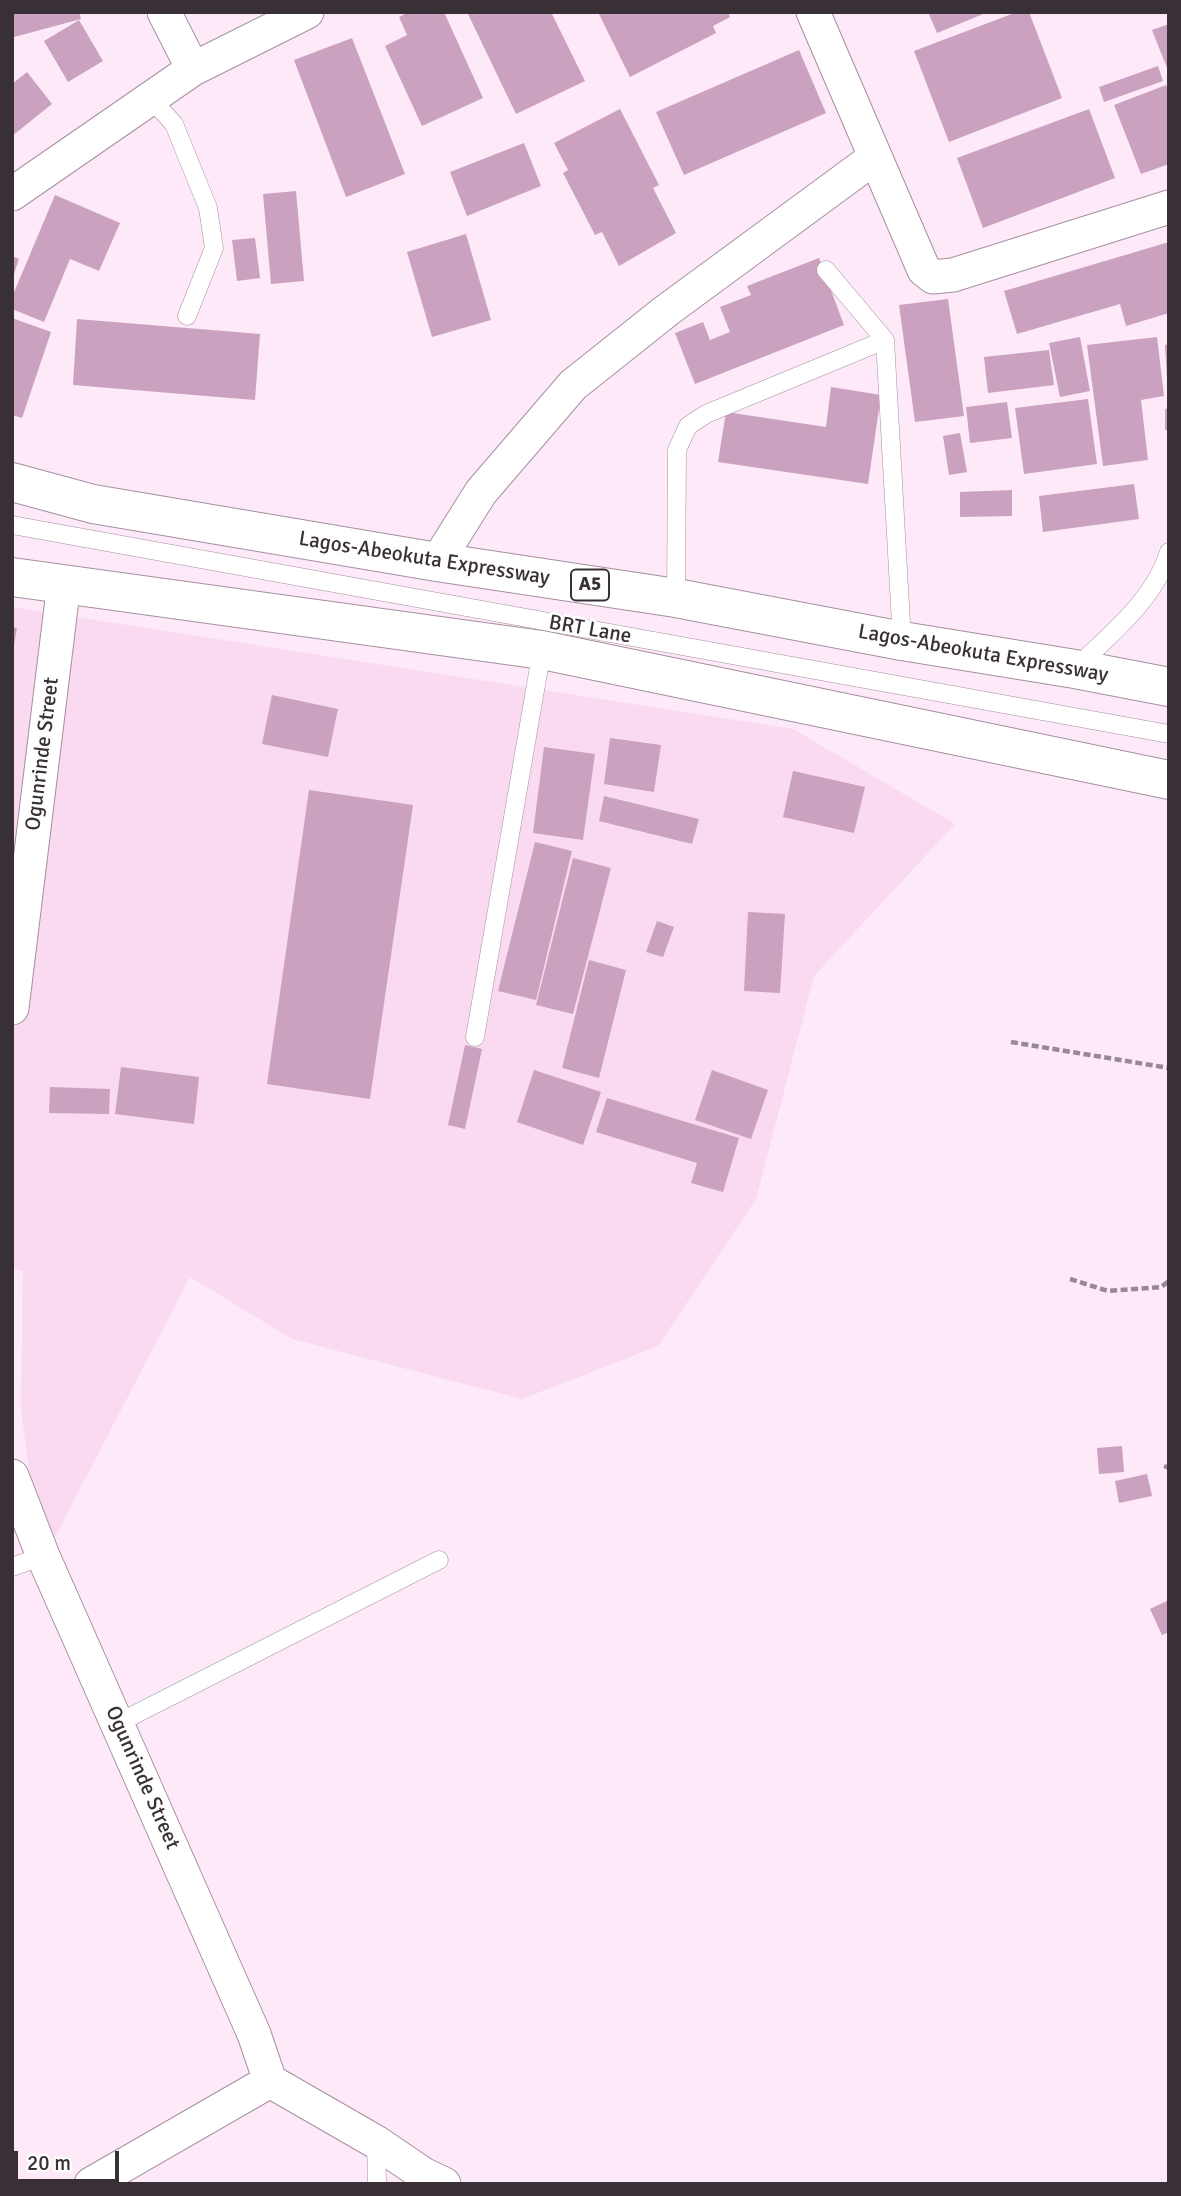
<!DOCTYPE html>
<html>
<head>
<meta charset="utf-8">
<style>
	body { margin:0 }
	#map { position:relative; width:1181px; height:2196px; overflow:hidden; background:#fde9f7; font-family:Signika,sans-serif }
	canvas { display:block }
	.frame { position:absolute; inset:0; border:14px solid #393037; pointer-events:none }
	.scale { position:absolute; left:14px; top:2151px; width:105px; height:32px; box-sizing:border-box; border:4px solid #393037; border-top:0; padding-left:9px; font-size:21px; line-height:24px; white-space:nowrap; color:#393037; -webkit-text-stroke:5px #fdfdfd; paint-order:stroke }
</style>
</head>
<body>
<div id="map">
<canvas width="1181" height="2196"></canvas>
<div class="frame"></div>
<div class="scale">20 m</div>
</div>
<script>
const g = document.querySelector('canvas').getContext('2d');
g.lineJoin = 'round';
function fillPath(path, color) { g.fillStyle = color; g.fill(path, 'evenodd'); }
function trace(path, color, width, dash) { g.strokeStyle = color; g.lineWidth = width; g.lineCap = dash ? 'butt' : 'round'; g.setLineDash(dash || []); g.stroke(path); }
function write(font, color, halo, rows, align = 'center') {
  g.font = font + ' Signika,sans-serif'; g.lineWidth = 5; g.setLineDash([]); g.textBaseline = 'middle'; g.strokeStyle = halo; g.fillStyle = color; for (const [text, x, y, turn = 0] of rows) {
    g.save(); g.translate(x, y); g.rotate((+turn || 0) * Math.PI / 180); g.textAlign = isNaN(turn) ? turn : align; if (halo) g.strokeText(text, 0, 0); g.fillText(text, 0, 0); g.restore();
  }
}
const built = new Path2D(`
	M12 607 793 729 955 824 814 976 756 1199 658 1346 522 1399 292 1339 190 1277 41 1564 21 1408 23 1271 12 1269Z`);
const building = new Path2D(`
	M12 12H79L81 19 14 37Z
	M409 12H444L483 98 422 126 385 46 407 35 399 17Z
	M467 12H551L585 81 516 114Z
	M598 12H728L730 17 713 26 716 33 630 77Z
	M928 12H988L937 33Z
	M1017 12H1029L1062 98 949 142 914 51Z
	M79 20 103 61 68 82 44 41Z
	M1169 24V73L1152 30Z
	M352 38 405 174 346 197 294 60Z
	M799 50 826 113 684 175 656 112Z
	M1158 66 1163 81 1104 102 1099 87Z
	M27 72 52 104 12 136V84Z
	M1166 85 1169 91V164L1141 174 1114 105Z
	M620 109 659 185 653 188 676 233 619 266 602 232 595 235 563 173 568 170 554 143Z
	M1089 109 1115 178 983 228 957 158Z
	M524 143 541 186 467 216 450 172Z
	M296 191 304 281 271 284 263 194Z
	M55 195 120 223 99 271 70 259 44 322 12 309V297Z
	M466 234 491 320 432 337 407 252Z
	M255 238 260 278 237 281 232 240Z
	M1169 242V313L1126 326 1120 304 1017 334 1004 291Z
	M12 256 19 259 13 277H12Z
	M819 258 844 325 695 384 675 333 703 322 710 340 730 332 720 307 751 295 747 286Z
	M948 299 964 416 915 422 899 305Z
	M12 318 51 332 22 418 12 415Z
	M77 319 260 334 255 400 73 385Z
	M1080 337 1090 391 1060 397 1049 343Z
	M1157 337 1164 396 1141 400 1148 460 1103 466 1087 345Z
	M1169 344V379H1167L1165 345Z
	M1049 350 1054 385 988 393 984 357Z
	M831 387 881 395 868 484 718 462 726 412 826 427Z
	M1088 399 1097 464 1024 474 1015 408Z
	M1007 402 1012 438 970 443 966 407Z
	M1169 408V430H1165V409Z
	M960 433 967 472 949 475 943 436Z
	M1134 484 1139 519 1043 532 1039 496Z
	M1012 490V516L960 517V492Z
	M12 627 17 628 14 645H12Z
	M272 695 338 709 328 757 262 744Z
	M610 738 661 745 654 792 604 784Z
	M544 747 595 754 583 840 533 833Z
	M793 771 865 787 854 833 783 817Z
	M309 790 413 805 370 1099 267 1084Z
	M604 796 699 819 692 844 599 821Z
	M535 842 572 851 536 1000 498 991Z
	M573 858 611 868 573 1014 536 1005Z
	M748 912 785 914 780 993 744 991Z
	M657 921 674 927 663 957 646 952Z
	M589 960 626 970 599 1078 562 1068Z
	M465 1045 482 1049 465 1129 448 1125Z
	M121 1067 199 1077 194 1124 115 1114Z
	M534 1070 601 1092 583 1145 517 1122Z
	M712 1070 768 1090 751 1139 695 1120Z
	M50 1087 110 1089 109 1114 49 1113Z
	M607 1098 739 1138 723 1192 691 1183 697 1163 596 1132Z
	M1122 1446 1124 1472 1099 1474 1097 1448Z
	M1147 1474 1152 1496 1119 1503 1115 1481Z
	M1169 1600V1632L1162 1635 1150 1609Z`);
const path = new Path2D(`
	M1011 1042 1169 1068
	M1070 1279 1108 1291 1161 1287 1169 1281
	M1164 1466 1169 1468`);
const service = new Path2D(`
	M150 98 174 124 208 208 214 248 187 316
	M826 270 885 340 902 641
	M12 525 1169 734
	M676 598 677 450 688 426 706 414 885 340
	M1075 669C1110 634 1154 601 1169 552
	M475 1037 542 650
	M12 1567 43 1556
	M118 1723 439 1560
	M376 2142 377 2184`);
const minor = new Path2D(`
	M164 12 193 69
	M813 12 924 270 933 277 953 275 1169 207
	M12 194 193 69 307 12
	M437 562 481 492 573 385 666 311 874 158
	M12 1008 64 583
	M12 1476 43 1556 254 2034 270 2081
	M270 2081 376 2142 423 2174 444 2184
	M91 2184 270 2081`);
const trunk = new Path2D(`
	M12 482 93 504 437 562 676 598 902 641 1075 669 1169 687
	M12 577 542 650 1169 780`);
const shields = [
	[590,585,38]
];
const shieldNames = [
	["A5",590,585]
];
const streetNames = [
	["Lagos-Abeokuta Expressway",424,559,9],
	["BRT Lane",590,630,10],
	["Lagos-Abeokuta Expressway",983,654,10],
	["Ogunrinde Street",43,754,-83],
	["Ogunrinde Street",142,1778,66]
];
fillPath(built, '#f9daf0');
fillPath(building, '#caa1bf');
trace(service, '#a690a0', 19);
trace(minor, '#a690a0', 35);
trace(trunk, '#a690a0', 40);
trace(path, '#978993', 4.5, [7, 3.5]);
trace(service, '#fff', 18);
trace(minor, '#fff', 33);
trace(trunk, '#fff', 38);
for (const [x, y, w] of shields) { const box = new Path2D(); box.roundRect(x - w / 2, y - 15.5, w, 31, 5); g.fillStyle = '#fdfdfd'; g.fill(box); trace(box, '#393037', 2); }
write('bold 19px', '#393037', null, shieldNames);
write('21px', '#393037', '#fdfdfd', streetNames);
</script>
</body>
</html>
